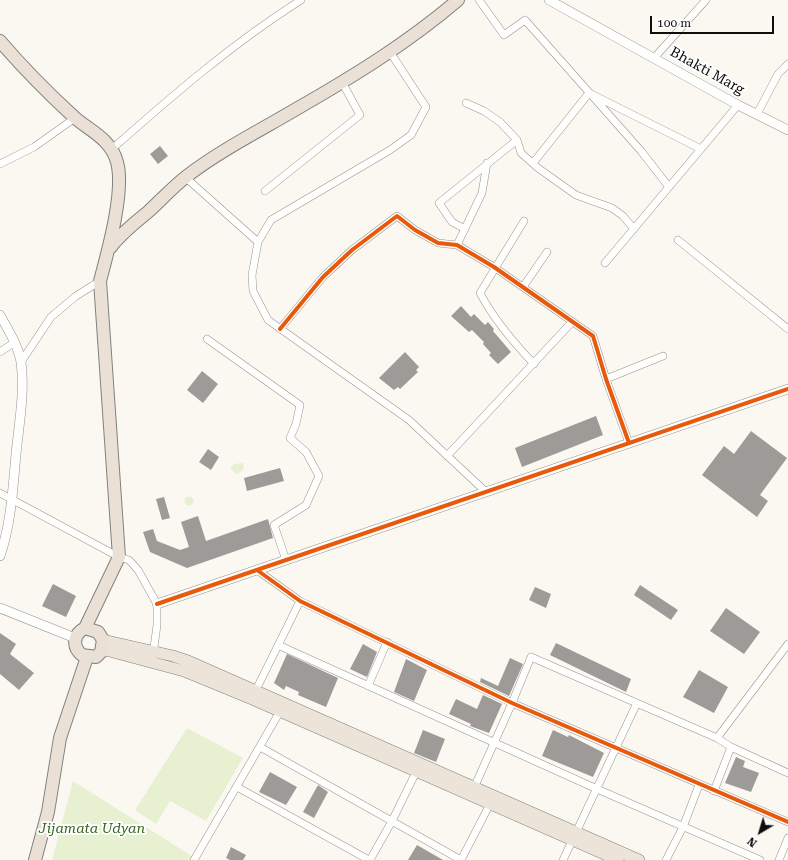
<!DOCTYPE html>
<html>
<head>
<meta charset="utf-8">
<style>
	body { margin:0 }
	#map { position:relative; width:788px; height:860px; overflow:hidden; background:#fbf8f2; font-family:"Roboto Serif",serif }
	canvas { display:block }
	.north { position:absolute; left:740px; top:812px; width:40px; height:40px; -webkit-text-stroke:3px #fff; paint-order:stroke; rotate:218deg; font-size:11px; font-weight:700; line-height:16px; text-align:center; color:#0d0d0d }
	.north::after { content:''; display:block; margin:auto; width:14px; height:18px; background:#0d0d0d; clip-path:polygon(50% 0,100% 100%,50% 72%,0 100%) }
	.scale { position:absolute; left:650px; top:16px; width:124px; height:18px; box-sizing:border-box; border:2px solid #0d0d0d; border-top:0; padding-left:5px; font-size:12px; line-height:14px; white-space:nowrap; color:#0d0d0d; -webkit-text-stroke:3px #fff; paint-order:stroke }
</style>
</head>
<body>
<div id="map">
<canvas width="788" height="860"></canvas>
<div class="north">N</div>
<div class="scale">100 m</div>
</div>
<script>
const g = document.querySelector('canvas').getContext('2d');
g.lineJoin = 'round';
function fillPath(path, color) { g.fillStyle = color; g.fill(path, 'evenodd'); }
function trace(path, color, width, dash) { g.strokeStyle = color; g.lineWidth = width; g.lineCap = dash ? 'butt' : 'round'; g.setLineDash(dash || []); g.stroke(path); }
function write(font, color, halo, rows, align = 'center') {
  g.font = font + ' "Roboto Serif",serif'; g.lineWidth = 4; g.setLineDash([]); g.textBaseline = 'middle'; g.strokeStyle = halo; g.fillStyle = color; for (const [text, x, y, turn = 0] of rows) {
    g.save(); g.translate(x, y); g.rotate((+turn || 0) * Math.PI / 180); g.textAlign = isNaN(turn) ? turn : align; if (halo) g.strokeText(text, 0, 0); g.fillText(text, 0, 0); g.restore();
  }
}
const green = new Path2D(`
	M243 463 244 469 237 474 230 469 234 464Z
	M184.5 501a4.5 4.5 0 1 1 9 0a4.5 4.5 0 1 1-9 0Z
	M187 728 243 758 206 821 170 801 156 824 135 810Z
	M73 781 195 858 194 860H52Z`);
const building = new Path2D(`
	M160 146 168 156 158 164 150 154Z
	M461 306 471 317 474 314 485 325 488 322 494 329 493 331 511 352 498 364 489 355 491 353 483 344 484 342 472 330 469 332 451 316Z
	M405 352 419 367 416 370 418 372 400 389 398 387 394 390 379 378Z
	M202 371 218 384 203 403 187 390Z
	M596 416 603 435 522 467 515 448Z
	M751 431 787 458 760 495 768 501 757 517 702 475 724 446 734 454Z
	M208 449 219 457 211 470 199 462Z
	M280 468 284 481 247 491 244 478Z
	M164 497 170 518 162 520 156 499Z
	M198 516 206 541 268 519 273 538 187 568 150 552 143 532 153 529 157 541 180 550 189 547 181 522Z
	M53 584 76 596 66 617 42 606Z
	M640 585 678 610 671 620 634 595Z
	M535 587 551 594 546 608 529 600Z
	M726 608 760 632 744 654 710 631Z
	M0 633 16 644 10 654 34 673 19 690 0 674Z
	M556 643 631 679 626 692 550 655Z
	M363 644 377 652 367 677 350 669Z
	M287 654 338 678 326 707 298 695 299 692 286 686 284 690 274 683Z
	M510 658 523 664 509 696 480 682 481 678 498 686Z
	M406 659 427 670 414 701 394 692Z
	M699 670 728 687 714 713 683 697Z
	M483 695 502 704 489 733 470 726 471 724 449 714 456 699 477 709Z
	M423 730 445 739 436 762 414 753Z
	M553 730 568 737 569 735 604 753 593 777 542 756Z
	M736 757 745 761 743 767 759 773 751 792 725 783Z
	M270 772 297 787 286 805 259 792Z
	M318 785 328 792 314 818 303 812Z
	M417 845 443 860H408Z
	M231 847 246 855 243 860H230L226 858Z`);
const minor = new Path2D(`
	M479 0 504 35 525 20 641 151 669 187
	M655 57 706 0
	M466 103 484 111 500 122 517 140 521 153 538 168 576 195 612 208 623 216 634 229
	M757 114 778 74 788 64
	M112 149C172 96 233 43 301 0
	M533 163 589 93 701 149
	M0 164 34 147 75 118
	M185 177 258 242 252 275 253 291 268 320 409 420 486 492
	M265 191 360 115 342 82
	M524 221 480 293C494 320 513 342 534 364
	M465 229 452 222 439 203 517 140
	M678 240 788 329
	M258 242 271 220 390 150 411 135 426 107 390 52
	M457 245 482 193 487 163
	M605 263 738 105
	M523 287 547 252
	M280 329 323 277 352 250 397 216 415 230 438 243 457 245 494 267 593 336 606 379 629 443
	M207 339 300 405 296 424 290 438 306 452 319 476 306 505 274 525 286 560
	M0 352 15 342
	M21 362 51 317 76 296 100 281
	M606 379 663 356
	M447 456 572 322
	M0 493 119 557 129 560 138 570 157 604V625L153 655
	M257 570 300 601 512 703 788 822
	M278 645 597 789 760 860
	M368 686 387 642
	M254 694 300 601
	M717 738 788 644
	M260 747 461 860
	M237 787 369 860
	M473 790 512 703 531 657 717 738 731 747 788 773
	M714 791 731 747
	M194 860 282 708
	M370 860 392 821 418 768
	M461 860 490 804
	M563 860 637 703
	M666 860 683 827 699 785
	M779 860 788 838`);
const tertiary = new Path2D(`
	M549 0 738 105 788 130
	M0 315C8 330 18 345 21 362 25 392 19 424 16 454 13 488 11 524 0 556
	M157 604 788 389
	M0 608 75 638`);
const primary = new Path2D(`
	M103 640 173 656 188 661 639 860
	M102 649 184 671 252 699 618 860`);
const trunk = new Path2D(`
	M0 41C23 68 48 93 74 117 90 131 111 139 117 162 125 191 108 251 100 281L119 557 85 628
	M110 248C121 233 135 223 149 211 162 199 174 186 187 176 221 150 261 130 298 108 354 76 409 42 458 0
	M85 628 98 632 103 640 101 652 96 657 82 655C72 647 73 634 85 628Z
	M35 860 48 812 60 738 87 657`);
const cycleway = new Path2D(`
	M280 329 323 277 352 250 397 216 415 230 438 243 457 245 494 267 593 336 606 379 629 443
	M257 570 300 601 512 703 788 822
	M157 604 788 389`);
const streetNames = [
	["Bhakti Marg",707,71,29]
];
const parkNames = [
	["Jijamata Udyan",92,829]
];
fillPath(green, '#e8f0d2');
fillPath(building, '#9e9a97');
trace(minor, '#949390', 8);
trace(tertiary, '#949390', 10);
trace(primary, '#81807d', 12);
trace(trunk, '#81807d', 14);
trace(minor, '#fefefd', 7);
trace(tertiary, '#fefefd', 9);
trace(primary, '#ece4d8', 11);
trace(trunk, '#eae0d6', 12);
trace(cycleway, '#e8590c', 4);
write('14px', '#0d0d0d', '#fff', streetNames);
write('italic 14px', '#37661d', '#fff', parkNames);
</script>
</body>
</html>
